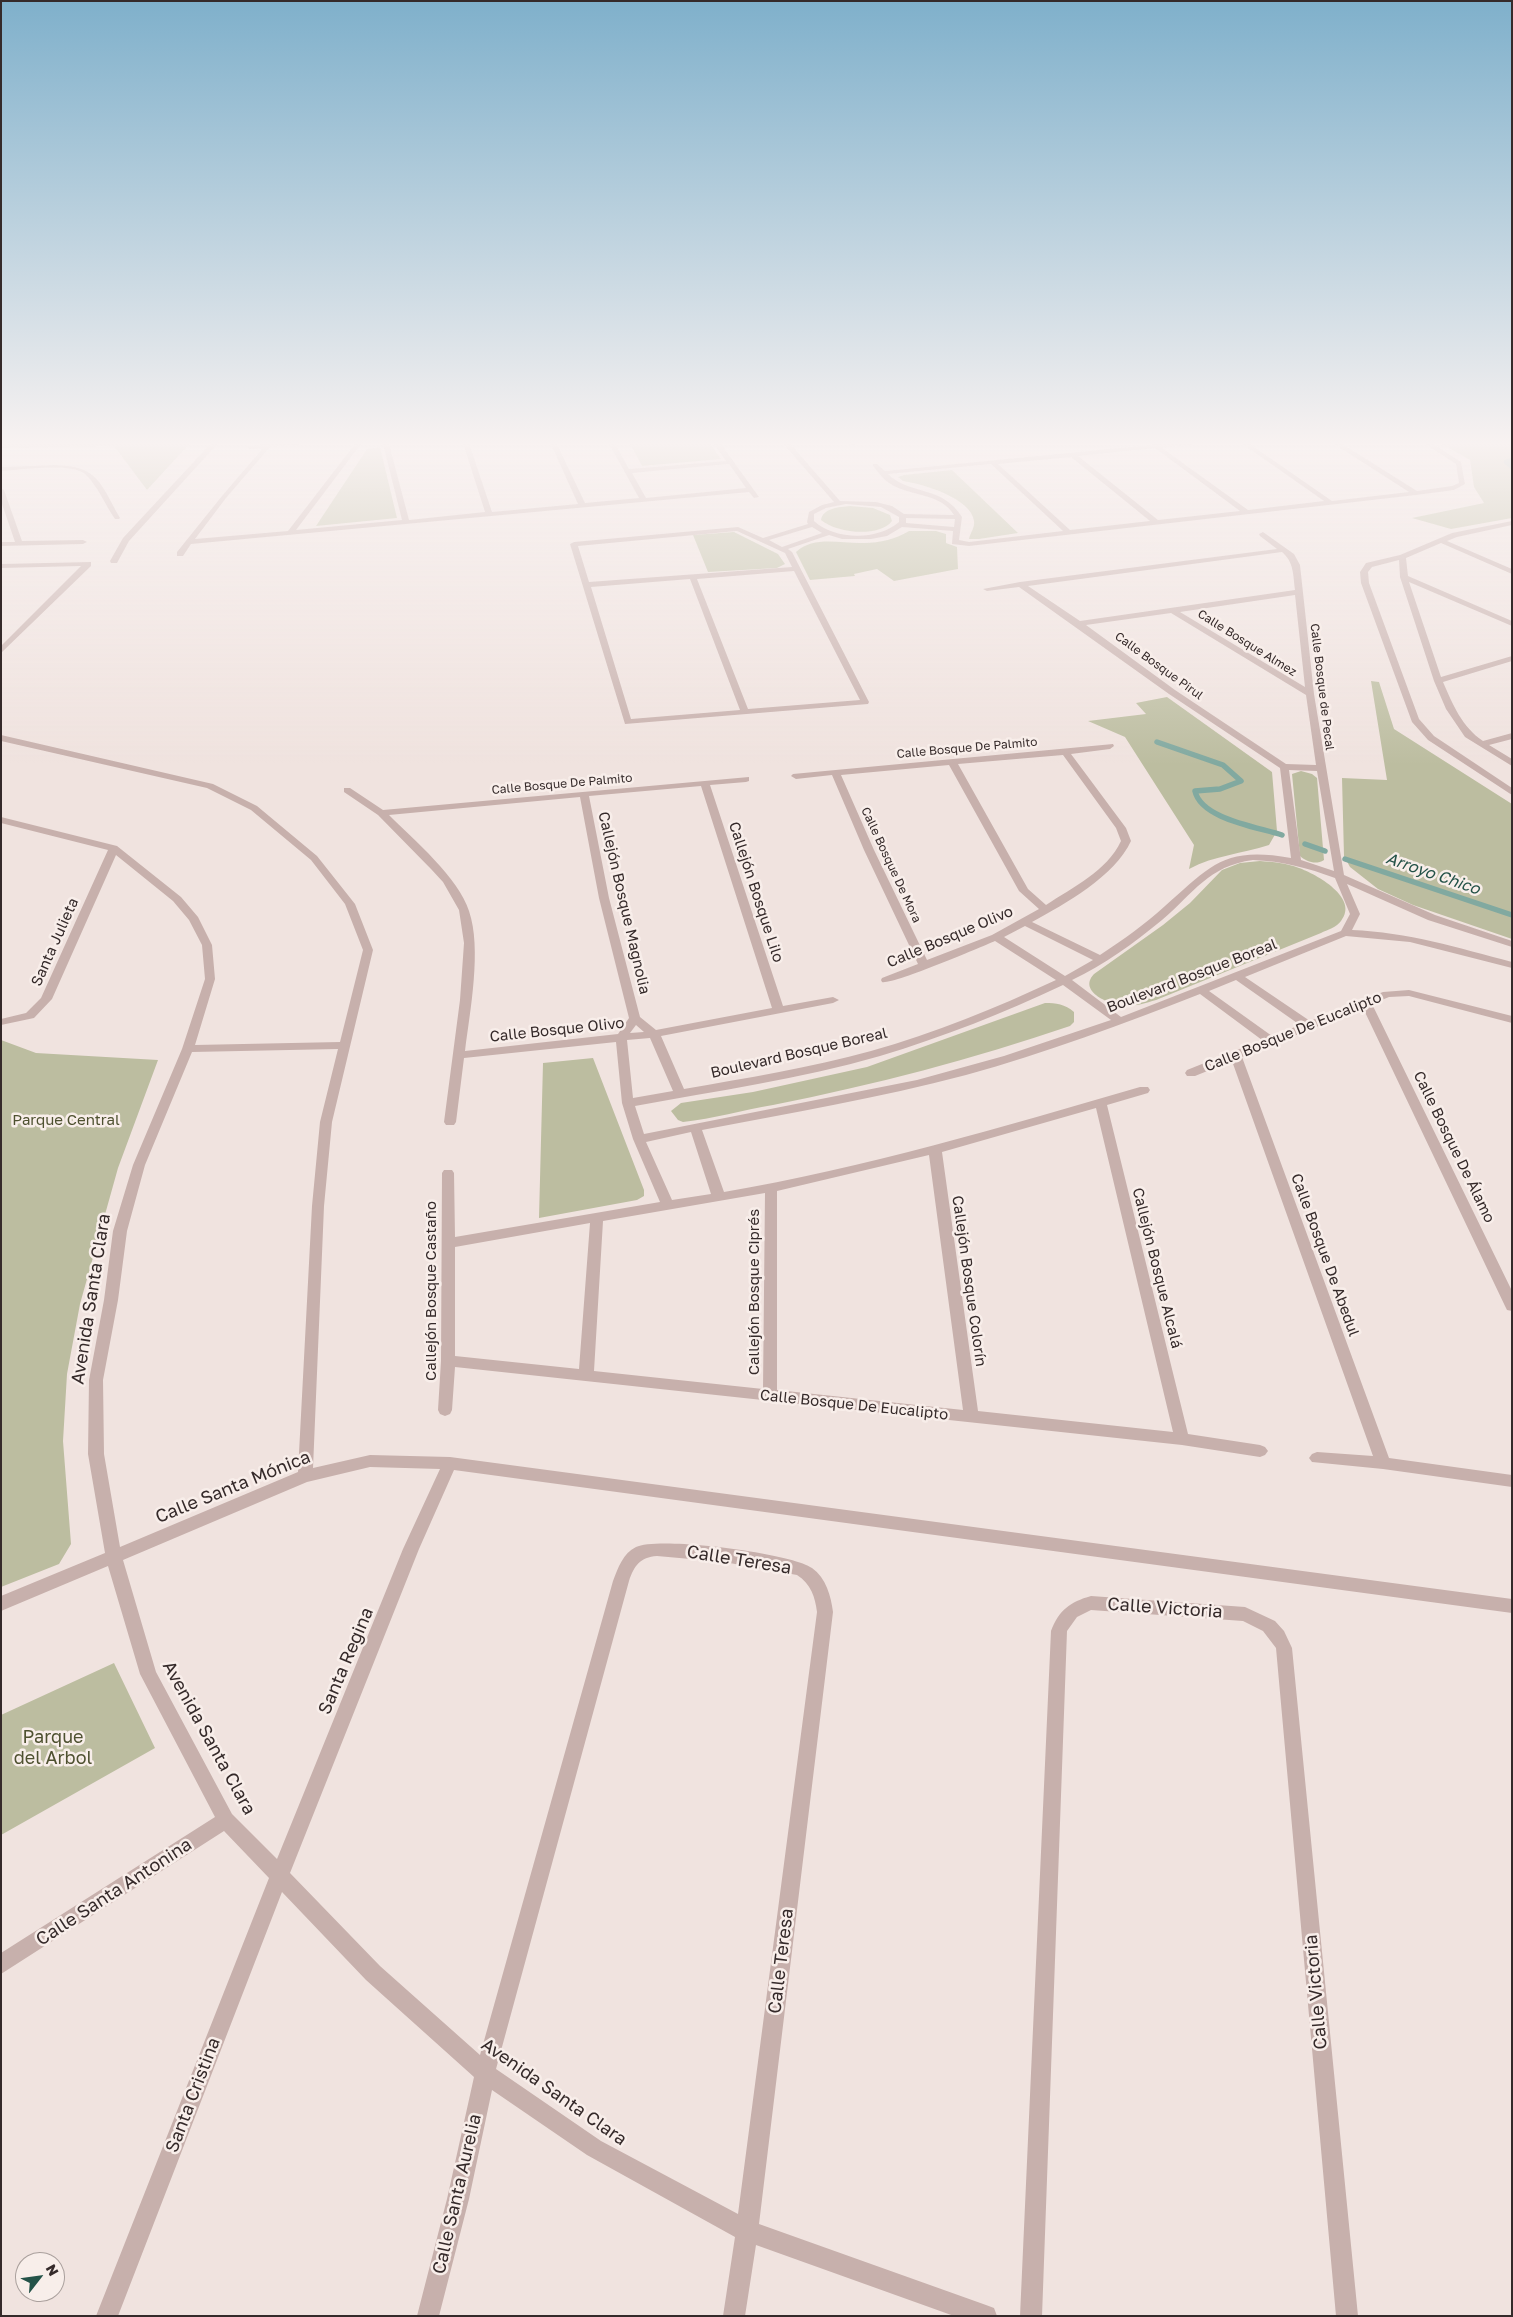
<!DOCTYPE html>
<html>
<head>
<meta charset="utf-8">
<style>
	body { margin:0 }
	#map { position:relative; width:1513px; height:2317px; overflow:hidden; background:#f0e3df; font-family:"Golos Text",sans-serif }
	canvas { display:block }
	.frame { position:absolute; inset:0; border:2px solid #352a2a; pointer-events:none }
	.north { position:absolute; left:15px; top:2252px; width:50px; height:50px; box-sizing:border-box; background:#f8eeea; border:1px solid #aaa09d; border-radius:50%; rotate:60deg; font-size:14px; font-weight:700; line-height:20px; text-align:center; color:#352a2a }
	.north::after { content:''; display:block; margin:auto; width:18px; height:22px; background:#245248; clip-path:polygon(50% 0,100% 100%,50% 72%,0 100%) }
</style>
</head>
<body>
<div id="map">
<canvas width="1513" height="2317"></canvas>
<div class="frame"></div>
<div class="north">N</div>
</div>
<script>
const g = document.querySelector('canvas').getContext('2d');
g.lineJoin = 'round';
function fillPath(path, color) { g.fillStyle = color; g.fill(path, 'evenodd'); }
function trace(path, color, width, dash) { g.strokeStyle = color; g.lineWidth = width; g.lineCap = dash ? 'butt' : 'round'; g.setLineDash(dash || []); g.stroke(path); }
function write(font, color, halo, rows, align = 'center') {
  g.font = font + ' "Golos Text",sans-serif'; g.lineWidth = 5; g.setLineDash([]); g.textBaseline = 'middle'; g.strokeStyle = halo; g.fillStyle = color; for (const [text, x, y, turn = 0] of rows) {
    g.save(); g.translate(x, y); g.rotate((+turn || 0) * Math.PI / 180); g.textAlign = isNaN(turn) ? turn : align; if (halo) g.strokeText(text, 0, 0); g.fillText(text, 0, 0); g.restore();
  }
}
const green = new Path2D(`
	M1 440H193L147 490 114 446 1 448Z
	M628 440H707L721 459 642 466Z
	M1435 440H1512V518L1451 529 1412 518 1484 503 1474 487 1470 460Z
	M380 447 397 518 316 526 367 449Z
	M952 470 1018 533 979 539H969C970 533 975 528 974 521 971 498 923 484 903 481L898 477 904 475Z
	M850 506 873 508 890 515 892 521C879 538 836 533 821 520 823 508 839 507 850 506Z
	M909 531H936L946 534V543L957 547 958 569 894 581 877 569 854 574 855 576 810 580 796 552C814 535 842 544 864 543 880 543 896 539 909 531Z
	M734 532 778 554 785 564 777 568 708 572 693 535Z
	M1371 681 1379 682 1394 729 1512 804V939L1413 905 1378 889 1350 867 1344 856 1342 778 1387 780Z
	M1167 697 1272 772 1277 831 1269 845C1242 854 1215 855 1189 869L1194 845 1125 737 1088 721 1146 714 1136 703Z
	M1301 771 1312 774 1317 778 1324 860C1316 865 1307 862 1300 856L1292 774Z
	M1260 861C1273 862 1286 863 1299 868 1316 874 1360 898 1341 921 1337 927 1327 930 1321 933L1156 1000C1146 1003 1136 1006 1125 1006 1111 1005 1077 992 1094 974L1163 925 1190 903 1222 870 1240 863Z
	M1045 1003C1056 1003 1065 1004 1074 1012V1022L1070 1026C973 1059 874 1085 773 1105 743 1110 713 1119 683 1122L678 1120 671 1111 681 1103 753 1092 867 1067Z
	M1 1040 36 1053 158 1060 118 1168 80 1304 67 1374 63 1441 71 1544 59 1564 1 1587Z
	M593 1058 644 1190V1196L637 1200 539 1218 543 1063Z
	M114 1663 155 1748 1 1835V1715Z`);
const streamFar1 = new Path2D(`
	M1512 460 1506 462 1512 467`);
const stream = new Path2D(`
	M1157 742 1223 765 1241 781 1220 789 1195 791C1201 819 1258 827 1282 835
	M1305 844 1325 851
	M1345 859 1512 915`);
const minor = new Path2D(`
	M214 440H221L129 541 117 563H111L110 561 123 538Z
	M312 440H342L270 447 226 498 195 539 288 531 358 440H364L296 530 402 520 382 440H388L409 520 485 512 462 440H468L492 512 578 504 549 440H555L585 503 639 498 607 440H613L629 469 726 461 711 440H751L721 444 759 497 754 498 749 492 191 544 183 556H177V552L222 496 263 448 249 449 247 446ZM729 464 746 488 646 498 632 473Z
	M780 440H787L840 501 876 502 892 506 904 514 954 515C940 492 910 497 889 483 883 479 878 472 873 466V464H877L885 471 1201 440H1226L1162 448 1248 510 1324 501 1237 440H1244L1332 501 1409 492 1328 440H1336L1417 491 1452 486 1459 483 1456 464 1419 440H1427L1461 462 1465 484 1454 490 1416 495 969 546 952 544 953 531 902 527 887 536 871 539H842L829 535 788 549 792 552 869 702 868 704 625 724 570 544 574 542 738 527 763 538 808 524 807 522 809 512 822 505 834 502ZM1155 448 1240 511 1158 520 1078 456ZM1071 457 1150 521 1070 530 998 464ZM991 464 1063 531 969 542 959 540 962 517C941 484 910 496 888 474ZM846 504 881 507 899 517V522C877 541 835 540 814 521V514L826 508ZM906 518 955 519 954 527 906 523ZM812 527 822 533 782 547 769 540ZM737 531 785 553 792 567 589 582 578 546ZM794 571 860 700 748 709 697 579ZM690 579 740 710 631 719 591 587Z
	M859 440H885L850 445 847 443Z
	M56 465C99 466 101 485 120 518L119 519H115C105 505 98 486 85 474 70 462 21 470 1 471V467Z
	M1 488 4 490 22 541 83 540 87 542 83 544 1 546V542H15L1 501Z
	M1512 521V525L1457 537 1447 541 1512 569V574L1441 543 1406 558 1408 576 1512 621V626L1409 582 1441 677 1512 656V661L1443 682C1453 705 1462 727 1483 741L1512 733V739L1489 745 1512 759V766L1465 737 1446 709 1434 681 1400 577 1399 560 1372 567 1368 572 1369 583 1419 719 1434 736 1512 788V795L1428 740 1412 722 1361 583 1360 572 1366 563 1400 555 1452 533Z
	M1263 532 1294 554 1300 565 1314 694 1344 875 1435 915 1512 941V947L1428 920 1347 884 1360 914 1352 930C1407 932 1459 948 1512 962V968L1410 942 1346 936 1245 977 1310 1021 1383 992 1409 990 1512 1016V1023L1409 996 1389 997 1372 1004 1512 1291V1311L1507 1310 1505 1306 1363 1008 1242 1057 1389 1458 1512 1475V1487L1383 1469 1312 1462 1309 1458 1312 1454 1317 1452 1373 1456 1232 1061 1195 1076H1187L1185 1073 1187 1070 1262 1040 1200 994C1123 1024 1046 1053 966 1075 879 1098 790 1113 702 1130L724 1192C865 1168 1002 1127 1140 1087H1148L1150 1090 1148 1093 1107 1105 1188 1434 1260 1445 1265 1447 1268 1451 1265 1455 1260 1457 1182 1445 455 1367 452 1410 450 1414 445 1416 440 1414 438 1410 441 1361 442 1173 444 1170H452L454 1173 455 1237 660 1202 633 1139 622 1103 616 1042 464 1058 456 1122 454 1125H446L444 1122 460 1000 464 943 459 910 443 882 431 869 378 815 344 792V788H350L383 810 749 777V781L746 782 710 785 783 1006 833 997 839 1000 833 1003 661 1036 684 1089C746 1078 810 1068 871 1051 935 1033 996 1008 1056 980L995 941C979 948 892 985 882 982L881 980 882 978 918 964 864 850 832 775 796 779 791 776 793 774 1113 744 1114 746 1110 749 1071 754 1126 828 1131 841C1115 876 1065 904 1032 922L1100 955C1123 940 1145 924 1165 906 1211 866 1223 846 1291 858L1280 768 1169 694 1019 587 987 591 983 589 1020 582 1277 549 1260 536 1259 534ZM1282 552C1294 562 1293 575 1295 590L1080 621 1028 586ZM1295 595 1305 687 1180 612ZM1171 613 1306 695 1316 765 1286 764 1175 690 1086 625ZM1063 755 1116 828 1121 841C1107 871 1073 887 1046 905L1028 889 958 764ZM949 765 1019 891 1039 909 992 935 927 960 874 850 841 775ZM1289 770 1317 771 1334 871 1301 860ZM701 786 772 1008 656 1030 640 1017 609 898 589 796ZM580 797 599 898 629 1018 618 1034 465 1051C470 1011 482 949 469 911 459 878 413 839 389 815ZM1253 860C1282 861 1308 868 1335 878L1350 914 1341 931 1121 1017 1072 980C1104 965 1134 943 1162 920 1194 893 1208 866 1253 860ZM1025 926 1093 960 1065 976 1004 937ZM1236 980 1300 1025 1272 1036 1209 991ZM1063 985 1111 1020 1004 1056 917 1080 644 1134 635 1106C716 1091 800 1079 880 1056 943 1037 1004 1013 1063 985ZM636 1025 644 1032 630 1033ZM650 1038 673 1091 633 1098 627 1040ZM1096 1108 1173 1432 978 1411 942 1152ZM691 1132 711 1194 672 1200 646 1142ZM929 1155 963 1410 777 1390V1191ZM765 1193 763 1389 594 1371 603 1221ZM590 1223 579 1369 455 1356V1247Z
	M91 562V566L1 653V646L81 566 1 568V564Z
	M1 735 213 784 257 806 317 856 355 904 373 950 332 1122 324 1206 313 1468 370 1455 450 1457 1512 1599V1613L454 1470 419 1549 290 1873 380 1966 480 2055 613 1581C618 1568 623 1553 636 1547 659 1536 791 1553 812 1568 826 1578 831 1596 833 1612L759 2224 986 2305 994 2308 997 2316H954L756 2245 745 2316H723L735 2237 587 2155 492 2090 469 2199 439 2316H417L447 2199 474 2077 366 1980 282 1892 118 2316H96L269 1878 224 1831 1 1974V1953L215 1817 140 1674 108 1566 1 1611V1596L105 1553 88 1454 89 1380 104 1300 113 1231 133 1165 182 1049 205 979 202 945 189 920 173 901 116 855 52 999 34 1018 1 1025V1019L26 1013 41 998 108 850 1 823V817L117 846 181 897 198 917 212 945 215 979 195 1045 340 1042 363 950 345 904 311 860 251 810 207 788 1 741ZM338 1049 320 1122 312 1206 298 1472 120 1547 104 1454 103 1380 118 1300 127 1231 145 1165 192 1052ZM370 1467 440 1469 403 1549 277 1859 232 1814 156 1672 123 1560 307 1482ZM657 1556 724 1562 797 1575C811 1584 815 1597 817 1612L738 2214 601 2141 496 2069 629 1581C634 1566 640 1557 657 1556Z
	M1091 1596 1245 1607 1275 1621 1284 1631 1292 1648 1358 2316H1336L1276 1648 1263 1631 1243 1621 1091 1610 1077 1617 1067 1631 1042 2316H1020L1051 1631C1059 1610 1070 1602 1091 1596Z`);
const farStreetnames = [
	["Calle Bosque Almez",1247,643,32],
	["Calle Bosque Pirul",1159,666,36],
	["Calle Bosque de Pecal",1322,687,83],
	["Calle Bosque De Palmito",967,748,-5],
	["Calle Bosque De Palmito",562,784,-5],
	["Calle Bosque De Mora",891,865,65]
];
const streetNames = [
	["Callejón Bosque Lilo",756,892,72],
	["Callejón Bosque Magnolia",624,903,77],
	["Calle Bosque Olivo",950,937,-23],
	["Santa Julieta",55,942,-66],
	["Boulevard Bosque Boreal",1192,976,-21],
	["Calle Bosque Olivo",557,1030,-6],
	["Calle Bosque De Eucalipto",1293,1032,-22],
	["Boulevard Bosque Boreal",799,1053,-13],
	["Calle Bosque De Álamo",1454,1147,64],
	["Calle Bosque De Abedul",1325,1255,70],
	["Callejón Bosque Alcalá",1157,1268,76],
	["Callejón Bosque Colorín",969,1281,82],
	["Callejón Bosque Castaño",431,1291,-90],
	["Callejón Bosque Ciprés",754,1292,-90],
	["Calle Bosque De Eucalipto",854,1405,6]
];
const parkNames = [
	["Parque Central",66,1120]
];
const waterNames = [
	["Arroyo Chico",1433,874,19]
];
const nearStreetnames = [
	["Avenida Santa Clara",91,1299,-81],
	["Calle Santa Mónica",233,1487,-22],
	["Calle Teresa",739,1560,9],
	["Calle Victoria",1165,1608,4],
	["Santa Regina",346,1661,-67],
	["Avenida Santa Clara",209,1738,61],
	["Calle Santa Antonina",114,1892,-33],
	["Calle Teresa",781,1961,-83],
	["Calle Victoria",1316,1992,-95],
	["Avenida Santa Clara",554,2092,35],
	["Santa Cristina",193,2095,-69],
	["Calle Santa Aurelia",457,2194,-77]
];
const nearParknames = [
	["Parque",53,1737],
	["del Arbol",53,1758]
];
fillPath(green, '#bcbda0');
trace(streamFar1, '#81a9a0', 4.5);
trace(stream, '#81a9a0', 5.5);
fillPath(minor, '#c7b0ac');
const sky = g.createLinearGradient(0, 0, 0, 765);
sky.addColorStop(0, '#7fb0cb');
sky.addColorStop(0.58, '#f8f2f1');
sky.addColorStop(1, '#f8f2f100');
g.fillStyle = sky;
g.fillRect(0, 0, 1513, 765);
write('12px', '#352a2a', '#f8eeea', farStreetnames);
write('15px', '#352a2a', '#f8eeea', streetNames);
write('15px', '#4e5130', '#f8eeea', parkNames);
write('italic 16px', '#245248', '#f8eeea', waterNames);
write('18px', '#352a2a', '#f8eeea', nearStreetnames);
write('18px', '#4e5130', '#f8eeea', nearParknames);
</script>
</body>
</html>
